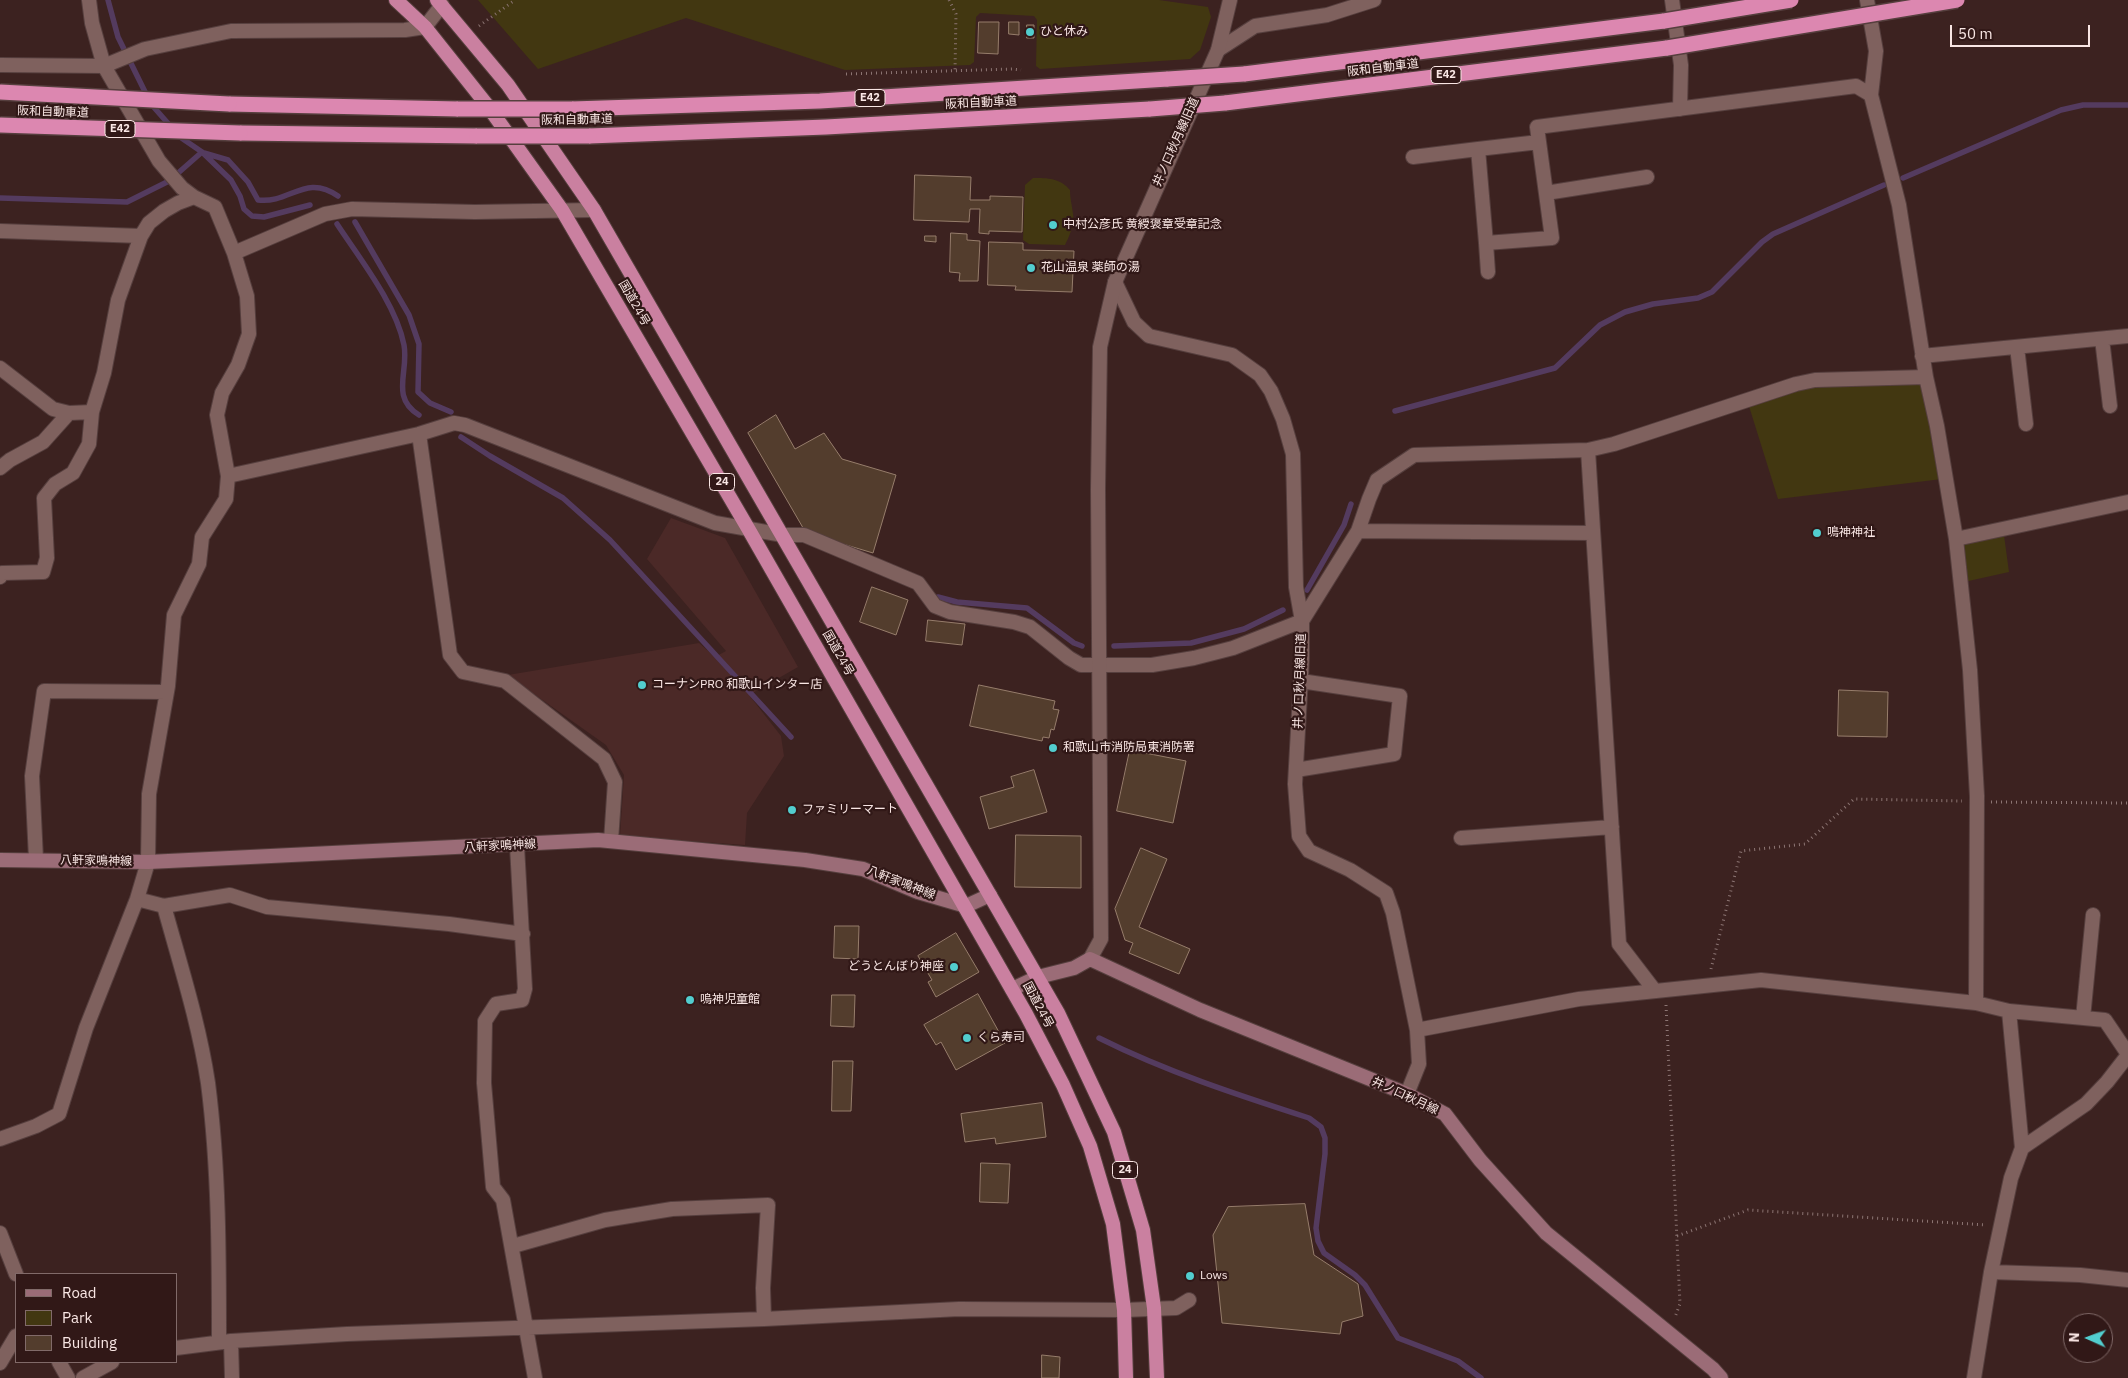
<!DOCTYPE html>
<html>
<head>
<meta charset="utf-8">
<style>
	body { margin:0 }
	#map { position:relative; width:2128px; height:1378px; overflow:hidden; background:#3c2220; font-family:"IBM Plex Sans",sans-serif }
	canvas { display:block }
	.legend { position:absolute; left:15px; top:1273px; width:162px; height:90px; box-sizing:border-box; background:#311817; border:1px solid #816a69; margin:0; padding:6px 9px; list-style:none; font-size:15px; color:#f9e6e4 }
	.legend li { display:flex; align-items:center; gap:10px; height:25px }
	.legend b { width:25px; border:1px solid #816a69 }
	.north { position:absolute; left:2063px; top:1313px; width:50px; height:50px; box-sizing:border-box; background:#311817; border:1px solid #816a69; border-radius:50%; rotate:272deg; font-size:14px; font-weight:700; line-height:20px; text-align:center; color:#f9e6e4 }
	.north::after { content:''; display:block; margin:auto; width:18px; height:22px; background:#52cdce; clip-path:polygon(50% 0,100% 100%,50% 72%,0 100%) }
	.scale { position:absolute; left:1950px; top:25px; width:140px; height:22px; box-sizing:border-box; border:2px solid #f9e6e4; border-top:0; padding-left:6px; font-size:15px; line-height:18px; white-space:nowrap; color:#f9e6e4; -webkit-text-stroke:4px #311817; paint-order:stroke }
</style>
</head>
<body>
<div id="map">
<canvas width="2128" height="1378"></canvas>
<ul class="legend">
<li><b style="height:6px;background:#9b6c77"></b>Road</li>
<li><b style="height:14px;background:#423711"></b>Park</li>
<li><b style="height:14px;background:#533d2d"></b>Building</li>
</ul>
<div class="north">N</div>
<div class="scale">50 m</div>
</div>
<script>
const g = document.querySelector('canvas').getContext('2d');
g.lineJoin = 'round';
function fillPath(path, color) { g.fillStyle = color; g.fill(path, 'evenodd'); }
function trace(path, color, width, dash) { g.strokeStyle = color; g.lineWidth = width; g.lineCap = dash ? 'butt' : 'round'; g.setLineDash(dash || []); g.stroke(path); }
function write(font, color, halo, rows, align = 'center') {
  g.font = font + ' "IBM Plex Sans","Noto Sans JP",sans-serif'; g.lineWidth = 4.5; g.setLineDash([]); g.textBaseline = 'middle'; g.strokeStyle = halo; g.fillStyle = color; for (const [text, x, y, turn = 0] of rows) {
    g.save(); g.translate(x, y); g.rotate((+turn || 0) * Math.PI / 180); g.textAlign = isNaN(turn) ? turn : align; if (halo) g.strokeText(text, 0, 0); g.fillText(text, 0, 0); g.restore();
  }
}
const built = new Path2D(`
	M671 518 725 538 798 667 749 695 781 736 784 756 747 813 745 845 620 836 624 775 606 745 534 694 502 676 699 643 715 657 726 651 647 559Z`);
const green = new Path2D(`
	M478 0H1159L1208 7 1211 17 1200 50 1190 59 1040 69 1036 66 1037 20 1034 16 980 13 976 17 974 62 970 65 845 70 686 18 538 69Z
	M1033 178C1048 178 1060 178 1070 190 1070 199 1072 205 1073 214 1075 224 1069 237 1065 245L1029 244 1023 240 1025 185Z
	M1924 380 1942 479 1778 499 1748 403 1803 385Z
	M2003 528 2009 572 1964 582 1960 538Z`);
const stream = new Path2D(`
	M108 0 118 37 151 104 180 137 202 152 231 180 240 196 244 209 252 216 264 217 310 205
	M204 153 228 160 248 182 258 200C290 204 305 173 338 196
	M1903 178 2061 110 2083 105H2128
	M0 198 127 202 169 181 202 152
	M355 222 409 315 419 344 418 392 430 403 451 412
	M337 224C360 259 396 304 404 345 409 372 390 397 419 415
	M1395 411 1555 368 1600 325 1625 312 1653 304 1698 298 1712 292 1762 242 1773 234 1884 185
	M461 437 490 456 563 498 610 540 791 737
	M1307 590 1344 525 1351 504
	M938 597 957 602 1027 608 1074 643 1082 646
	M1114 646 1191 643 1244 629 1283 610
	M1099 1038C1167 1072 1238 1095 1309 1118L1321 1127 1325 1138V1154L1316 1228 1318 1241 1324 1253 1355 1275 1365 1285 1398 1338 1458 1361 1481 1378`);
const building = new Path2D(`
	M979 22H999L998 54 978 53Z
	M1009 22H1019V35L1009 34Z
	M1027 25H1034V38H1027Z
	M915 175 971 177 970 200H990V196L1023 197 1022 232 989 231V234L979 233 980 209H970L969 222 914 220Z
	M951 233 967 234V240L980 241 978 281H959L960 273 950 272Z
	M925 236H936V242L925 241Z
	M989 242 1023 243V250L1074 251 1072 292 1015 290 1016 286 988 285Z
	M776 415 795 449 824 433 842 459 896 475 873 553 806 533 748 433Z
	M872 587 908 600 896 635 860 622Z
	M928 620 965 624 962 645 926 641Z
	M979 685 1055 701 1053 709 1059 710 1054 730 1051 729 1049 738 1043 737 1042 741 970 726Z
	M1839 690 1888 692 1887 737 1838 736Z
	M1130 750 1186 761 1173 823 1117 811Z
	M1034 770 1047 812 989 829 980 797 1014 787 1011 777Z
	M1016 835 1081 836V888L1015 887Z
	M1141 848 1167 859 1139 927 1190 949 1179 974 1129 953 1133 943 1125 940 1115 909Z
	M835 926H859L858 959 834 958Z
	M956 933 979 972 936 997 928 982 932 980 918 956Z
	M978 994 1005 1043 956 1070 941 1042 936 1045 924 1025Z
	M832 995H855L854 1027 831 1026Z
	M833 1061H853L851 1111H832Z
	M1042 1103 1046 1137 996 1144 995 1138 965 1142 961 1114Z
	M981 1163 1010 1164 1008 1203 980 1202Z
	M1305 1204 1314 1255 1358 1284 1363 1316 1342 1322 1340 1334 1222 1323 1213 1235 1228 1207Z
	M1042 1355 1060 1357 1059 1378H1042Z`);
const path = new Path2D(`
	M949 0 956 14 955 70
	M479 26 515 0
	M846 74 1012 69 1021 70
	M1991 802 2128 803
	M1711 969 1741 851 1805 844 1854 799 1962 801
	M1666 1005 1680 1304 1675 1317
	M1677 1236 1748 1210 1986 1225`);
const minor = new Path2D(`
	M1672 0 1681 65 1680 109
	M1867 0 1876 51 1871 95 1899 205 1926 377 1937 426 1956 539 1970 670 1977 796 1976 1003
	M1218 50 1255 26 1327 15 1374 0
	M0 65 104 66 145 49 231 31 405 30 425 27 442 5
	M1539 142 1478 149 1486 243 1552 238 1537 127 1856 86 1871 95
	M1413 157 1478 149
	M1546 193 1647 177
	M0 231 141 236
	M1486 243 1488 272
	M234 253 325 214 352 209 475 212 594 210
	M1115 282 1134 322 1149 336 1232 355 1260 375 1271 391 1283 419 1293 454 1296 587 1302 621V658L1295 784 1299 836 1309 851 1350 870 1386 893 1393 913 1417 1030 1419 1064 1407 1094
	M2102 339 2110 406
	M2017 347 2026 424
	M1922 356 2128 336
	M0 368 53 409 69 413
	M419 434 450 655 463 672 505 681 604 759 615 782 611 841
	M1588 450 1619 944 1655 991
	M0 468 10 460 43 442 69 413 92 412
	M228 476 419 434 454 423 465 425 715 523 783 535H804L918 583 935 606 950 612 1014 622 1030 627 1069 658 1081 665H1152L1194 658 1233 648 1302 621 1358 531 1369 499 1377 480 1414 455 1588 450 1614 444 1796 384 1815 380 1926 377
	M1358 531 1593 533
	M1956 539 2128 502
	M0 577 2 573 43 572 47 558 44 498 55 484 73 473 89 444 92 412 104 373 118 300 141 236 149 223 164 211 178 203 194 197
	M1296 770 1394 754 1400 696 1301 681
	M1461 838 1612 827
	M517 846 525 989 522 1000 496 1004 485 1021 484 1083 493 1187 503 1200 535 1378
	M36 859 32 776 44 691 167 692
	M137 899 164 906 230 895 267 907 449 924 523 934
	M164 906C180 964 199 1023 208 1083 219 1169 219 1256 219 1342
	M2083 1018 2093 915
	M1417 1030 1579 999 1761 980 1976 1003 2009 1011 2105 1020 2128 1054
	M0 1139 36 1126 59 1114 86 1028 137 899 148 862 149 794 168 686 174 615 199 564 202 537 226 499 228 476 217 415 222 393 238 365 249 334 247 296 234 253 215 207 194 197 182 188 159 161 104 66 92 23 89 0
	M2022 1148 2086 1104 2107 1082 2128 1055
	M0 1233 16 1274
	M513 1246 605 1220 672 1209 768 1205 763 1288 764 1319
	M1991 1272 2080 1275 2128 1280
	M231 1341 232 1378
	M176 1348 231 1341 347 1334 764 1319 959 1309 1124 1310 1176 1308 1189 1300
	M59 1362 68 1378
	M0 1363 16 1336
	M83 1378 112 1362
	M1974 1378 1991 1272 2011 1178 2022 1148 2009 1011`);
const tertiary = new Path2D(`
	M1090 959 1101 939 1098 489 1100 347 1115 282 1218 50 1230 0`);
const secondary = new Path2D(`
	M0 860 148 862 598 840 805 860 863 869 918 892 966 906 990 895
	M1012 989 1038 977 1074 968 1090 959 1200 1010 1407 1094 1445 1114 1480 1160 1546 1233 1713 1369 1721 1378`);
const trunk = new Path2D(`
	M396 0 425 27 487 105 562 210 749 530 1026 1014 1063 1085 1090 1146 1113 1224 1124 1310 1126 1378
	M437 0 508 85 594 210 1058 1013 1114 1132 1143 1230 1154 1308 1157 1378`);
const motorway = new Path2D(`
	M1244 74 1664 21
	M1225 103 1667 48
	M229 104 458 109
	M572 109 820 101 1168 79
	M240 133 477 136
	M589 136 826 127 1150 109`);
const motorwayBridge = new Path2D(`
	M1664 21 1791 0
	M1667 48 1957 0
	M1168 79 1244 74
	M0 92 229 104
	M458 109H572
	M1150 109 1225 103
	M0 125 240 133
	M477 136H589`);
const markers = [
	[1030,32,5,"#52cdce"],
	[1053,225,5,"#52cdce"],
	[1031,268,5,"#52cdce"],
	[1817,533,5,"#52cdce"],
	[642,685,5,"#52cdce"],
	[1053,748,5,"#52cdce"],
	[792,810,5,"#52cdce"],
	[954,967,5,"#52cdce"],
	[690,1000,5,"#52cdce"],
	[967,1038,5,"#52cdce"],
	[1190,1276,5,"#52cdce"]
];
const shields = [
	[1446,75,30],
	[870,98,30],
	[120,129,30],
	[722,482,25],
	[1125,1170,25]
];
const shieldNames = [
	["E42",1446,75],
	["E42",870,98],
	["E42",120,129],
	["24",722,482],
	["24",1125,1170]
];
const poiNames = [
	["ひと休み",1040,32],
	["中村公彦氏 黄綬褒章受章記念",1063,225],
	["花山温泉 薬師の湯",1041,268],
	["鳴神神社",1827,533],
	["コーナンPRO 和歌山インター店",652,685],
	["和歌山市消防局東消防署",1063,748],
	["ファミリーマート",802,810],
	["どうとんぼり神座",944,967,"right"],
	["嗚神児童館",700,1000],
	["くら寿司",977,1038],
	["Lows",1200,1276]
];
const streetNames = [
	["阪和自動車道",1383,68,-7],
	["阪和自動車道",981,103,-3],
	["阪和自動車道",53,112,2],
	["阪和自動車道",577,120,-1],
	["井ノ口秋月線旧道",1176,142,-66],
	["国道24号",634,303,60],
	["国道24号",838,653,60],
	["井ノ口秋月線旧道",1300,681,-88],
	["八軒家鳴神線",500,846,-3],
	["八軒家鳴神線",96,861,1],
	["八軒家鳴神線",901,883,21],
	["国道24号",1038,1005,62],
	["井ノ口秋月線",1405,1096,25]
];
fillPath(built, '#4b2927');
fillPath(green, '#423711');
trace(stream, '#543b5f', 5.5);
fillPath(building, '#533d2d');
trace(building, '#967d6b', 1);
trace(minor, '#563f3e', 16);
trace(tertiary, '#563f3e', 16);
trace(secondary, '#563f3e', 16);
trace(trunk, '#563f3e', 16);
trace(motorway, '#563f3e', 18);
trace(path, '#8c7573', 3, [1, 4]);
trace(minor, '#7f615e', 14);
trace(tertiary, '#7f615e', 14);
trace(secondary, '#9b6c77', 14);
trace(trunk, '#ca80a0', 14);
trace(motorway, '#dc87b0', 15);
trace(motorwayBridge, '#563f3e', 18, []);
trace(motorwayBridge, '#dc87b0', 15);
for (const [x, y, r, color] of markers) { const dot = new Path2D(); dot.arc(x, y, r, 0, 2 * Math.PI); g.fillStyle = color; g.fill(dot); trace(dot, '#311817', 2); }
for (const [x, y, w] of shields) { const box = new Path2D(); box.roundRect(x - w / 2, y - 8.5, w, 17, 4); g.fillStyle = '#311817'; g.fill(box); trace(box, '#f9e6e4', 1); }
write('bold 11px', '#f9e6e4', null, shieldNames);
write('12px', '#f9e6e4', '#311817', poiNames, 'left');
write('12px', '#f9e6e4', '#311817', streetNames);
</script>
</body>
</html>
